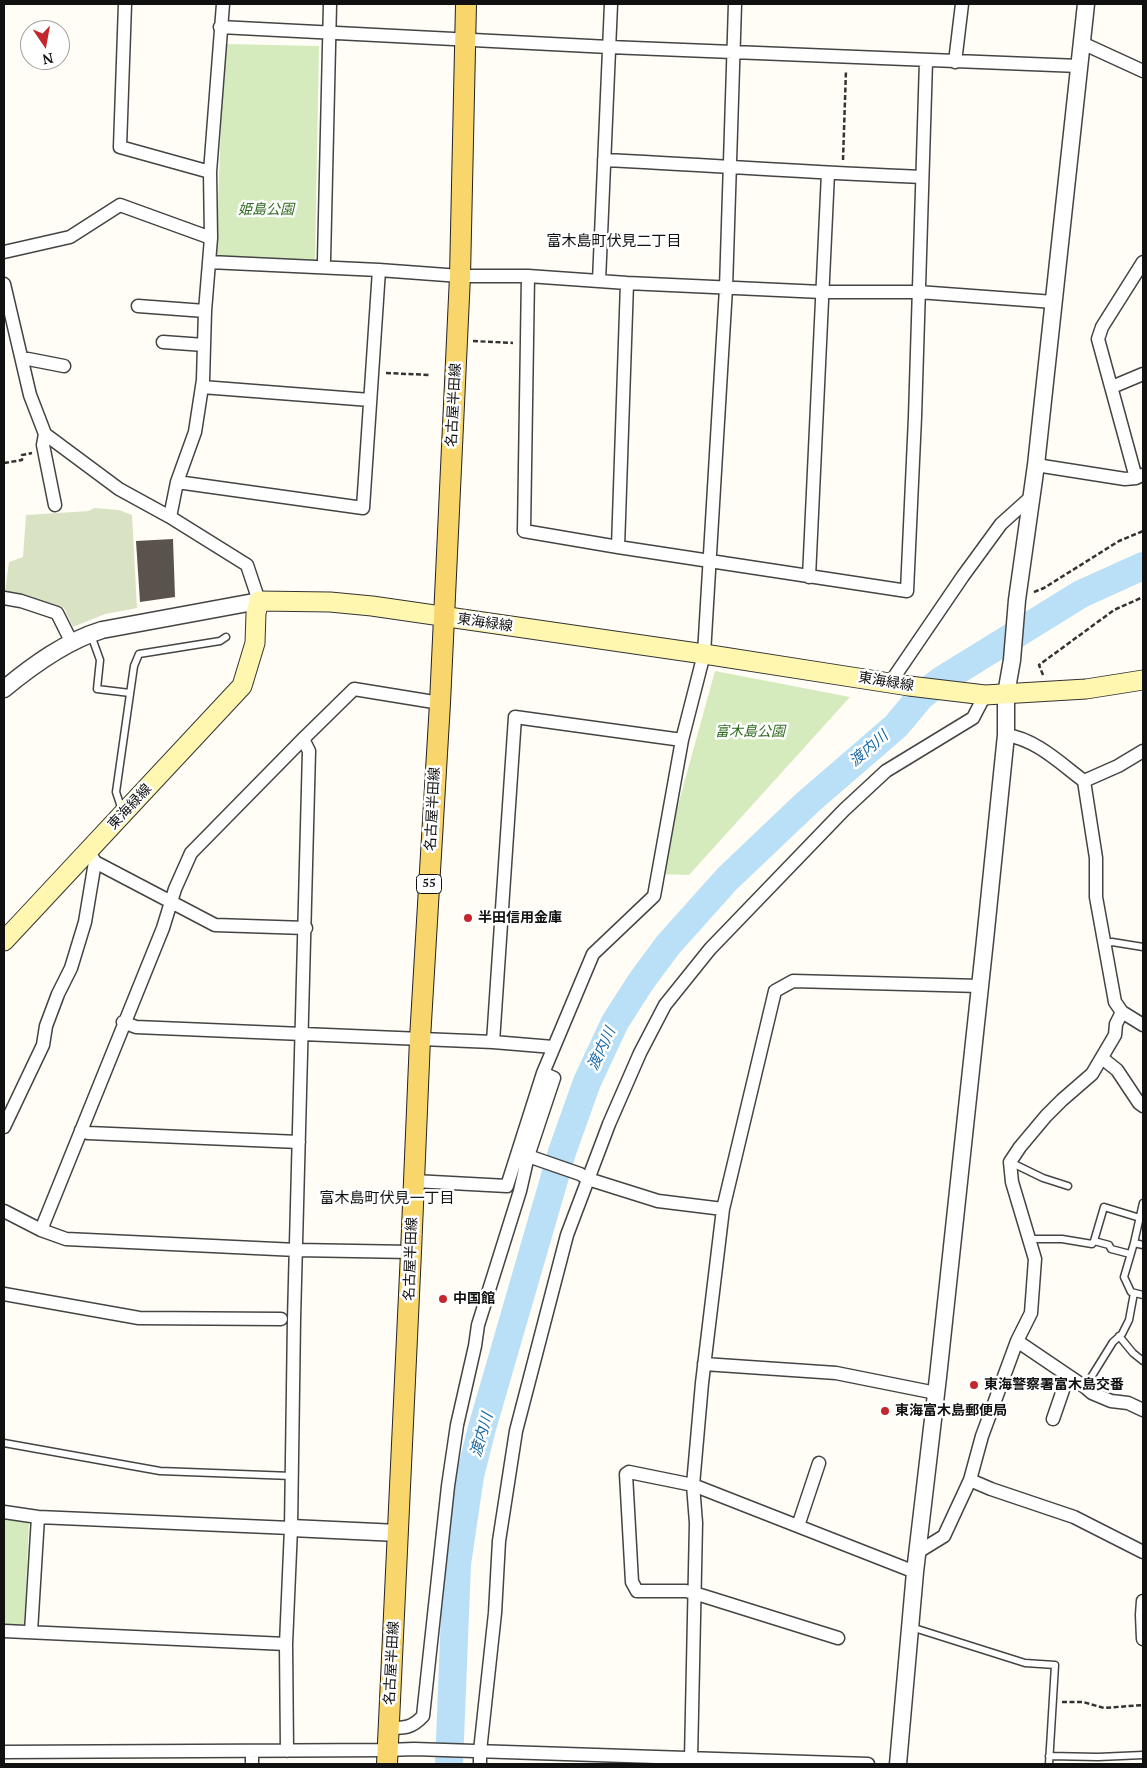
<!DOCTYPE html>
<html>
<head>
<meta charset="utf-8">
<style>
	body { margin:0 }
	#map { position:relative; width:1147px; height:1768px; overflow:hidden; background:#fffdf5; font-family:"PT Serif",serif }
	canvas { display:block }
	.frame { position:absolute; inset:0; border:5px solid #111; pointer-events:none }
	.north { position:absolute; left:20px; top:20px; width:50px; height:50px; box-sizing:border-box; background:#fff; border:1px solid #a0a0a0; border-radius:50%; rotate:168deg; font-size:14px; font-weight:700; line-height:20px; text-align:center; color:#111 }
	.north::after { content:''; display:block; margin:auto; width:18px; height:22px; background:#c4262e; clip-path:polygon(50% 0,100% 100%,50% 72%,0 100%) }
</style>
</head>
<body>
<div id="map">
<canvas width="1147" height="1768"></canvas>
<div class="frame"></div>
<div class="north">N</div>
</div>
<script>
const g = document.querySelector('canvas').getContext('2d');
g.lineJoin = 'round';
function fillPath(path, color) { g.fillStyle = color; g.fill(path, 'evenodd'); }
function trace(path, color, width, dash) { g.strokeStyle = color; g.lineWidth = width; g.lineCap = dash ? 'butt' : 'round'; g.setLineDash(dash || []); g.stroke(path); }
function write(font, color, halo, rows, align = 'center') {
  g.font = font + ' "PT Serif","Noto Sans JP",serif'; g.lineWidth = 5; g.setLineDash([]); g.textBaseline = 'middle'; g.strokeStyle = halo; g.fillStyle = color; for (const [text, x, y, turn = 0] of rows) {
    g.save(); g.translate(x, y); g.rotate((+turn || 0) * Math.PI / 180); g.textAlign = isNaN(turn) ? turn : align; if (halo) g.strokeText(text, 0, 0); g.fillText(text, 0, 0); g.restore();
  }
}
const green = new Path2D(`
	M224 44 319 46 315 260 216 258Z
	M715 671 850 697 689 875 659 874Z
	M4 1519 29 1523 24 1627 4 1626Z`);
const cemetery = new Path2D(`
	M94 508 119 510 132 515 137 608 105 614 73 627 64 608 23 595 5 592 9 562 23 557 26 515 89 511Z`);
const river = new Path2D(`
	M449 1764 457 1564 470 1476 482 1428 562 1152 587 1082 615 1022 642 980 668 945 727 879 808 802 896 726 921 696 942 680 1081 594 1143 566`);
const building = new Path2D(`
	M173 539 175 597 140 602 136 541Z`);
const path = new Path2D(`
	M843 160 846 70
	M473 341 513 343
	M386 373 431 375
	M4 463 22 460V455L32 453
	M1034 592 1044 588 1119 541 1143 531
	M1043 675 1039 665 1114 610 1143 597
	M1062 1702H1083L1104 1708 1143 1705`);
const service = new Path2D(`
	M91 635 100 660 97 689 130 693
	M122 810 116 792 134 666 139 654 220 641 226 637
	M1104 944 1112 942 1143 947
	M1010 1162 1043 1178 1068 1186
	M1143 1203 1134 1243 1143 1245
	M1030 1239H1062L1092 1244 1094 1241 1104 1207 1140 1218
	M1094 1241 1109 1245 1111 1249 1130 1254
	M1134 1243 1124 1277 1131 1292 1143 1295
	M1119 1336 1133 1353 1143 1361
	M1085 1387 1113 1342 1122 1334 1129 1320 1134 1293
	M4 1443 160 1471 292 1476
	M911 1627 1025 1663 1055 1665 1049 1764
	M1049 1756 1098 1757 1143 1755`);
const minor = new Path2D(`
	M125 4 120 147 210 172
	M220 27 609 47 1079 66
	M1082 43 1143 71
	M955 62 962 4
	M604 160C710 165 816 173 922 177
	M4 252 70 237 120 205 211 238
	M324 260 330 4
	M209 262 379 270 460 276H528L627 283 822 292H918L1054 302
	M528 276 524 531 618 547 907 591 915 417 926 61
	M599 281 611 4
	M4 284 30 395 45 434 119 489 170 517 247 565 259 601
	M138 306 205 311
	M163 342 204 345
	M22 360 28 359 64 366
	M202 387 370 400
	M1112 387 1143 374
	M45 434 43 445 55 505
	M1036 465 1125 479 1136 478 1142 475
	M1136 478 1098 339 1102 327 1143 262
	M177 482 363 508 379 270
	M170 517 177 482 195 432 203 380 205 311 211 238 210 172 223 4
	M618 547 627 283
	M809 577 828 173
	M4 598 21 601 57 613 72 643
	M890 683 963 576 1001 524 1031 497
	M1006 735C1036 739 1061 764 1084 781L1096 858V897L1115 1002 1122 1012 1143 1025
	M1084 781 1118 766 1143 751
	M91 855 95 862 215 925 306 928
	M123 1022 136 1027 493 1042 553 1047
	M493 1042 515 717 682 740
	M1102 1058 1117 1070 1139 1103 1143 1106
	M4 1127 43 1045 46 1026 58 994 71 968 85 922 95 862
	M81 1130 88 1133 299 1142
	M528 1156 580 1174 588 1179 658 1201 723 1209
	M414 1181 507 1186 543 1073 593 954 654 896 682 740 704 654 726 288 735 4
	M4 1211 41 1230 66 1239 297 1250 411 1252
	M41 1230 163 928 175 889 191 853 303 739 354 689 440 703
	M4 1294 139 1318 281 1319
	M1017 1341 1085 1387 1092 1393 1111 1401 1128 1403 1143 1410
	M704 1364 836 1373 936 1393
	M1053 1419 1063 1390V1372
	M970 1480 991 1489 1074 1517 1143 1552
	M4 1512 38 1517 291 1528
	M798 1526 819 1463
	M918 1552 944 1536 970 1480 982 1436 1017 1341 1031 1313 1035 1259 1012 1182 1010 1162 1020 1147 1046 1116 1062 1100 1092 1074 1115 1035 1116 1024 1122 1012
	M1143 1601 1142 1615 1143 1639
	M4 1631 286 1644
	M31 1632 38 1517
	M838 1638 694 1593 686 1591H637L632 1582 626 1474 629 1472 693 1485 915 1572
	M389 1728C405 1728 412 1728 423 1716L448 1486 457 1425 475 1346 478 1325 520 1191 528 1156 554 1078 543 1073
	M252 1751V1764
	M287 1751 286 1644 291 1528 294 1319 309 751 303 739
	M4 1752 387 1750 414 1749 868 1764
	M691 1759 696 1523 693 1485 702 1383 723 1209 775 991 793 981 980 986
	M480 1764V1751L495 1613 499 1541 516 1431 567 1235 609 1124 640 1053 665 1005 710 949 844 810 886 771 973 718 985 695`);
const tertiary = new Path2D(`
	M4 689C33 665 66 641 102 630L259 601
	M291 1528 398 1533
	M898 1764 915 1572 938 1377 985 940 1006 735V694L1012 660 1017 600 1036 465 1086 4`);
const secondary = new Path2D(`
	M4 941 242 686 255 643 256 613 259 601 330 602 372 606 704 654 909 686 985 695 1086 689 1143 680`);
const primary = new Path2D(`
	M387 1764 411 1252 420 1039 440 703 460 276 466 4`);
const markers = [
	[468,918,5,"#c4262e"],
	[443,1299,5,"#c4262e"],
	[974,1385,5,"#c4262e"],
	[885,1411,5,"#c4262e"]
];
const shields = [
	[429,884,25]
];
const shieldNames = [
	["55",429,884]
];
const parkNames = [
	["姫島公園",266,210],
	["富木島公園",750,732]
];
const streetNames = [
	["名古屋半田線",454,405,-87],
	["東海緑線",485,623,8],
	["東海緑線",886,682,9],
	["東海緑線",130,807,-47],
	["名古屋半田線",433,809,-87],
	["名古屋半田線",411,1259,-88],
	["名古屋半田線",392,1663,-87]
];
const poiNames = [
	["半田信用金庫",478,918],
	["中国館",453,1299],
	["東海警察署富木島交番",984,1385],
	["東海富木島郵便局",895,1411]
];
const neighbourhoodNames = [
	["富木島町伏見二丁目",614,242],
	["富木島町伏見一丁目",387,1199]
];
const waterNames = [
	["渡内川",869,749,-41],
	["渡内川",602,1049,-65],
	["渡内川",482,1435,-74]
];
fillPath(green, '#d5ebbd');
fillPath(cemetery, '#d9e3c4');
trace(river, '#b9e0f7', 28);
fillPath(building, '#5a524d');
trace(service, '#444', 9);
trace(minor, '#444', 15);
trace(tertiary, '#444', 19);
trace(secondary, '#333', 21);
trace(primary, '#222', 22);
trace(path, '#333', 2.5, [5, 2.5]);
trace(service, '#fff', 6);
trace(minor, '#fff', 12);
trace(tertiary, '#fff', 16);
trace(secondary, '#fff6b0', 19);
trace(primary, '#f9d66b', 20);
for (const [x, y, r, color] of markers) { const dot = new Path2D(); dot.arc(x, y, r, 0, 2 * Math.PI); g.fillStyle = color; g.fill(dot); trace(dot, '#fff', 2); }
for (const [x, y, w] of shields) { const box = new Path2D(); box.roundRect(x - w / 2, y - 9.5, w, 19, 4); g.fillStyle = '#fff'; g.fill(box); trace(box, '#111', 1); }
write('bold 12px', '#111', null, shieldNames);
write('italic 14px', '#2f6b1f', '#fff', parkNames);
write('14px', '#111', '#fff', streetNames);
write('bold 14px', '#111', '#fff', poiNames, 'left');
write('15px', '#111', '#fff', neighbourhoodNames);
write('italic 15px', '#1768a6', '#fff', waterNames);
</script>
</body>
</html>
